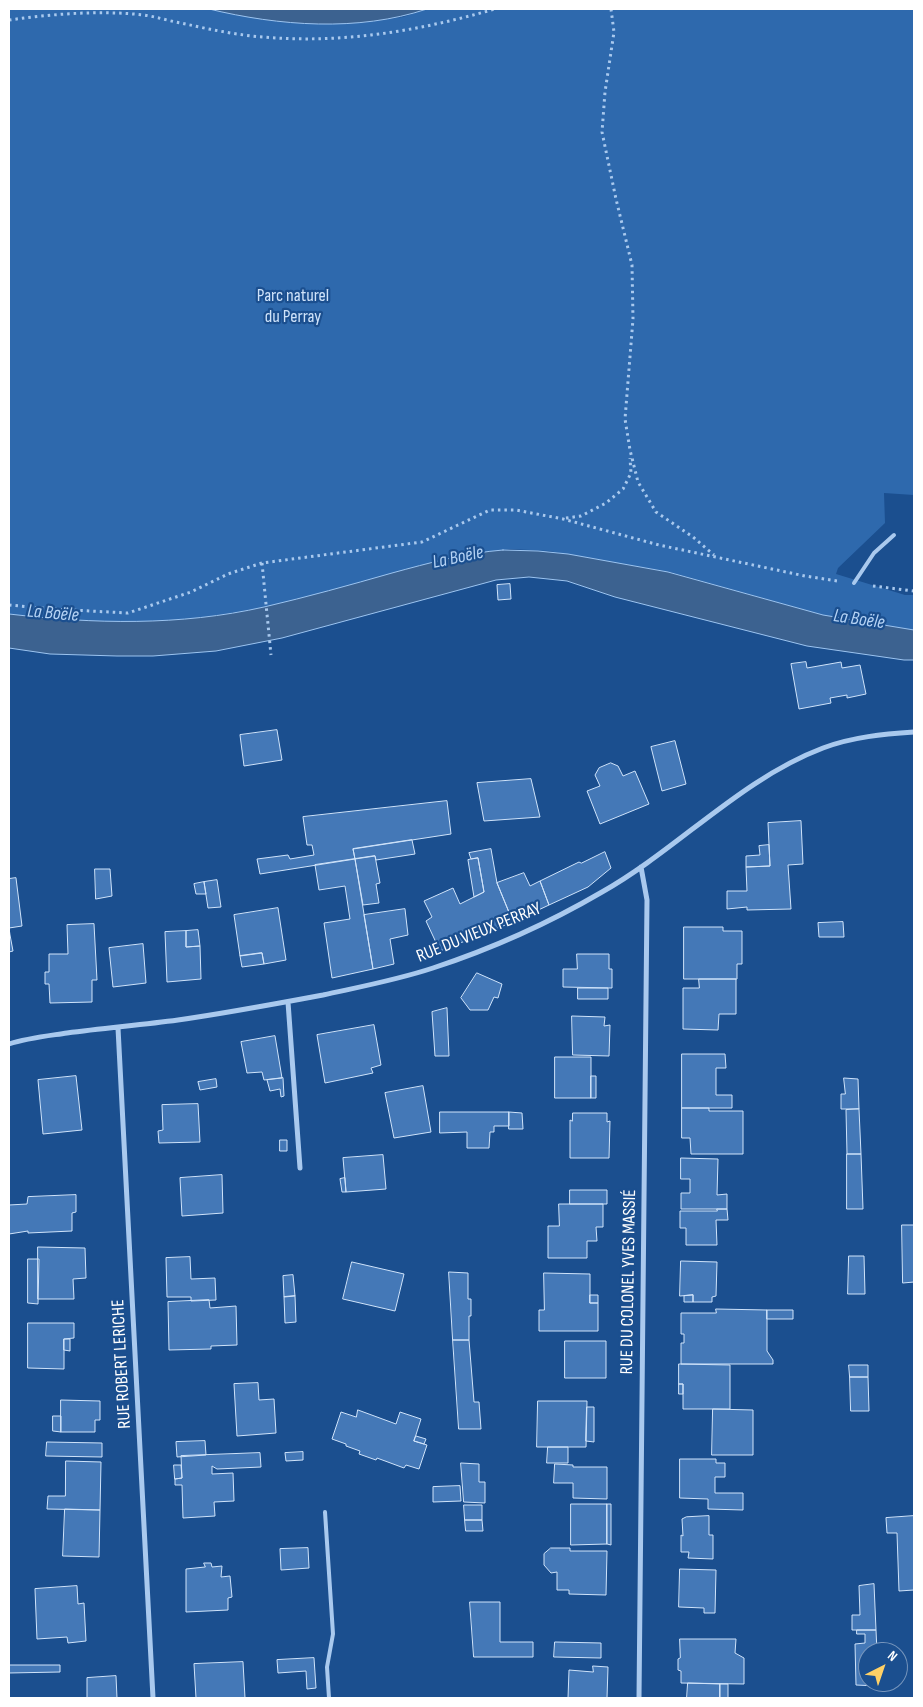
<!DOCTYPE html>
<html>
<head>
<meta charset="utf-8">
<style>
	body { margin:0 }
	#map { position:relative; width:923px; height:1707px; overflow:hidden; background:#1b4f8f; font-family:"Sofia Sans Condensed",sans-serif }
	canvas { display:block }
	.frame { position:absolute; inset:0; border:10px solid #fff; pointer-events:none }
	.north { position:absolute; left:858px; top:1642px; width:50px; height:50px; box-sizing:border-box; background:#1b4f8f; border:1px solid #7695bc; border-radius:50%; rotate:41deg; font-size:14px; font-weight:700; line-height:20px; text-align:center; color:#fff }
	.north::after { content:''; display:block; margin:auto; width:18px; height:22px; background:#ffd166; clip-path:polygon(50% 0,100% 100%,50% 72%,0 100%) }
</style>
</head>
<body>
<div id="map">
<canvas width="923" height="1707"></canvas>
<div class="frame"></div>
<div class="north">N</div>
</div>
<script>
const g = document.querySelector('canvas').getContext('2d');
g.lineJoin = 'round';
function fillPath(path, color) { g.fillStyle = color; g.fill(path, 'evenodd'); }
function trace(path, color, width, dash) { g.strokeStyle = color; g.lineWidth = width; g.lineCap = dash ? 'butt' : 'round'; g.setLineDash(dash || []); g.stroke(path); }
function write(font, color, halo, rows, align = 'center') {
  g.font = font + ' "Sofia Sans Condensed",sans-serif'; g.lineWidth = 4.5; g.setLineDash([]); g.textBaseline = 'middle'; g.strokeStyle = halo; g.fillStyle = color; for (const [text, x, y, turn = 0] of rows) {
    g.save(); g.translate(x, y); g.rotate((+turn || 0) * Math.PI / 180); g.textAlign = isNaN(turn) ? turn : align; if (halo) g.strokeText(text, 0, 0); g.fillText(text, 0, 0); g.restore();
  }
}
const green = new Path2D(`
	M9 9H209L285 22 319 23H360L403 17 427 9H914V495L884 493 885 523 838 568 836 574 905 595H914V630L823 615 670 572 549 551 510 549 441 560 310 597 255 609 192 619 114 623 39 618 9 614Z`);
const water = new Path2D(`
	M209 9H427C358 32 279 26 209 9Z
	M503 550 538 551 568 554 668 572 823 615 914 630V660H904L807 646 615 597 567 581 529 577 496 580 282 638 216 651 153 656H117L50 654 9 648V614C94 624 180 626 264 607 307 597 350 585 392 573 429 563 465 553 503 550Z`);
const building = new Path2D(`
	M510 584 511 599 498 600 497 585Z
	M806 662 807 668 841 662 842 668 860 665 866 694 847 698V695L830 698 831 703 799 709 791 664Z
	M277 730 282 760 244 766 240 735Z
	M675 741 686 784 662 791 651 747Z
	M611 763 618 766 623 776 635 771 649 804 600 824 587 791 600 786 595 775 599 768Z
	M531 779 540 817 484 821 477 783Z
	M447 801 451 834 353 849 355 859 260 874 257 859 288 855 290 859 314 855 312 845H307L303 817Z
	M801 821 803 864 788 865 791 909 747 910V907L727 909V891H747L746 867 770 866 768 823Z
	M412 840 415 854 376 860 375 856 355 859 353 849Z
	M769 845 770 866 746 867V856L760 855 759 846Z
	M491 849 497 883 513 922 440 951 426 921 432 917 424 901 453 888 460 904 484 892 478 858 471 859 469 853Z
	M605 852 611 868 588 887 549 905 540 881 579 862 581 863Z
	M375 856 380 883 376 884 379 903 363 905 355 859Z
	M478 858 484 892 474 897 468 860Z
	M355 859 373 969 332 978 324 923 350 919 345 886 319 890 315 865Z
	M95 869H110L112 896 96 899Z
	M524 873 530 886 540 881 549 905 513 922 497 883Z
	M16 878 22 926 9 928 10 935H9V879Z
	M217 880 221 907 208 908 204 882Z
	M204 882 206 894H196L194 884Z
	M278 908 286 960 264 964 262 953 240 956 234 915Z
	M405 909 408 935 390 939 394 964 373 969 364 915Z
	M843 922 844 937H819L818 923Z
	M94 924 97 980H92V1002L50 1003 49 984H45V972H49V954H68L67 925Z
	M684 927H723V931H742V964H737V979H684Z
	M198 930 200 946 186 947V931Z
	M186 931V947L200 946 201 979 167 982 165 932Z
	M9 935H10L13 951 9 952Z
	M143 944 146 983 113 987 109 948Z
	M262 953 264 964 242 967 240 956Z
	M577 954H609V969H612V988L563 987V969H577Z
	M477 973 502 984 498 998 494 997 488 1010H470L461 998Z
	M699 979H736V1014H719L718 1030 683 1029V988H699Z
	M578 988H608V999H578Z
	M447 1008 449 1056H435L432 1012Z
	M572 1016 605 1017 604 1026 610 1025 609 1056 573 1055Z
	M374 1025 381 1065 371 1068 373 1073 325 1083 317 1035Z
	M275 1036 282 1078 264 1080 262 1072 247 1073 241 1042Z
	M682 1054H725L726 1068H716V1095H732V1108H682Z
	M555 1057H591V1098H555Z
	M76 1076 82 1130 43 1134 38 1080Z
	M591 1076H596V1098H591Z
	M283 1078 284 1096 281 1097 280 1089 270 1091 267 1080Z
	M844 1078 858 1079 859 1109H841V1094H845Z
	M216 1079 217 1087 200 1090 198 1082Z
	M423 1086 431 1132 394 1138 385 1093Z
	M198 1104 200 1142 159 1143 158 1131 163 1130 162 1105Z
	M682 1108H709V1111H743V1154H691L690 1138H682Z
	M859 1109 861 1154H847L846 1110Z
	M440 1112H509V1126H494V1132H490L489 1148H467V1132L440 1133Z
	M509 1112 522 1113 523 1129H509Z
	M573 1113H607V1122L610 1121 609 1158H570V1120L572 1121Z
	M280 1140H287V1151H280Z
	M847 1154H861L863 1209H847Z
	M383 1155 386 1189 346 1192 343 1158Z
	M681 1158 718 1159 717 1195 727 1194V1209H681V1193H690V1179H681Z
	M222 1175 223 1213 182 1216 180 1178Z
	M345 1178 346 1192H342L340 1179Z
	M570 1190H607V1204H570Z
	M76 1195V1212L72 1213V1231L28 1233V1231L9 1234V1205L27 1204 28 1197Z
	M559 1204H603V1227H596L597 1241H587V1258H548V1226H559Z
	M717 1209H727L728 1220H716L717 1245H686V1228H680V1211H717Z
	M902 1225H914V1282L903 1283Z
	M38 1247 85 1248 86 1278 73 1279 74 1299H38Z
	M849 1256H864L865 1294H848Z
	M190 1257 191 1279 215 1278 216 1300 191 1301V1297H167L166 1258Z
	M28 1259H39L38 1304 28 1303Z
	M681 1261 717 1262 716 1296 712 1297V1302H693V1295L680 1296Z
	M352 1262 404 1274 395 1311 343 1299Z
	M449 1272 468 1273V1299H471V1316H469V1340H453Z
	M544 1273 590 1274V1303H598V1331H539V1310H544Z
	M293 1275 295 1296 284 1297 283 1276Z
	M590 1295H598V1303H590Z
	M693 1295V1302H684V1296Z
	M295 1296 296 1322 285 1323 284 1297Z
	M209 1300 210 1308 236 1306 237 1345 211 1346V1349L169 1350 168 1302Z
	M716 1309 767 1310V1351L773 1360V1364H681V1343H684V1334H681V1313H716Z
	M767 1310H793V1319H767Z
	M28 1323H74V1338L64 1339V1369L28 1368Z
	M64 1339H70V1351L64 1350Z
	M453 1340H469L474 1402H479L481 1429H459Z
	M565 1341H606V1378H565Z
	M679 1364 730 1365V1409H683V1384H679Z
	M849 1365H868V1377H850Z
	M850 1377H868L869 1411H851Z
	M258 1383 259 1400 274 1399 276 1433 237 1436 234 1384Z
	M679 1384H683V1394H679Z
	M61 1400 100 1401V1420H95V1432H61Z
	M538 1401H587L586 1447H537Z
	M587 1407H594V1442L586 1441Z
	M713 1409 753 1410V1455H712Z
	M358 1410 396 1424 400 1412 421 1419 414 1441 427 1445 419 1469 406 1465 404 1468 377 1458 376 1460 359 1454 360 1451 346 1446V1444L332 1439 341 1412 356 1417Z
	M53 1416H61V1432L53 1431Z
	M416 1436 426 1439 424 1444 414 1441Z
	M205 1441 206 1455 177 1457 176 1442Z
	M47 1442 102 1443V1457L46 1456Z
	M548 1447H568V1463H547Z
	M303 1452V1460L286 1461 285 1453Z
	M260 1453 261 1467 217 1469 212 1466V1474L233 1473 234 1501 214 1502 215 1516 183 1518 182 1485H175V1479L182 1478 181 1456Z
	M680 1459H716V1463H725V1477H715V1493H743V1510L708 1509V1499L680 1498Z
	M66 1461 101 1462 100 1510 47 1509 48 1496H65Z
	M461 1463 479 1464V1482H485V1503L464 1502Z
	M555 1464 573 1465V1467H607V1499L573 1498V1483H554Z
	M174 1465H181L182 1478 175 1479Z
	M460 1486 461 1501 433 1502V1487Z
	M571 1504H607V1544L571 1545Z
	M607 1504H611V1545L607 1544Z
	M464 1505H482V1520H465Z
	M65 1509 100 1510 99 1557 63 1556Z
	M709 1516V1535H713V1559L688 1558 689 1552H681V1535L683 1536 682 1519 686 1517Z
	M914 1516V1590L899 1591 897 1533H887L886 1518Z
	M465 1520H482L483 1531H466Z
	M308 1548 309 1568 281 1570 280 1549Z
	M551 1548H570V1551H607L606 1595 569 1594V1590H557V1572L551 1573 544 1565V1554Z
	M204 1563H211L212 1567 222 1566 221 1577 230 1576 232 1597 228 1598V1610L186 1612V1569L205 1567Z
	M680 1569 716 1570 715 1613H704V1608L679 1607Z
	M874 1584 876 1630H852V1615H860L859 1586Z
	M77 1586 78 1604 84 1603 86 1641 68 1643 67 1637 37 1639 35 1589Z
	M470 1602H500V1642H533V1657H474Z
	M857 1630H876L877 1652H868V1682H878V1686L856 1685 855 1644 865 1643V1634H857Z
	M680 1639H736L735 1653 744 1658V1684L681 1683V1671L678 1670V1659L680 1658Z
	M555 1642 601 1643V1658L554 1657Z
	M314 1658 316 1688 307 1689 306 1671 278 1673 277 1660Z
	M243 1662 245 1698H196L194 1664Z
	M9 1665H60V1672L9 1673Z
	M593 1666 608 1667 607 1698H568L569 1670 593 1672Z
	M116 1676 117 1698H87V1678Z
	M688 1683 720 1684V1698H687Z
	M720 1684H728V1698H720Z`);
const path = new Path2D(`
	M611 9 614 32 605 92 602 132 616 199 632 265 633 319 625 419 630 450 638 482 656 512 693 537 714 555
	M9 20C53 14 99 10 144 15 157 17 169 21 181 23 208 29 236 35 263 37 343 44 418 31 495 9
	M566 518 581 516 606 503 623 489 631 473 630 458
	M262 563 271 655
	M873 586 914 591
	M9 605 52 609 128 613 191 592 228 574 262 563 422 542 490 510H516L563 519 659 545 805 576 837 581`);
const service = new Path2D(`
	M854 583 874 553 894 535
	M325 1512 333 1634 327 1667 329 1698`);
const minor = new Path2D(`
	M288 1002 300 1168
	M118 1028 153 1698
	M9 1044C27 1038 47 1036 67 1033 104 1028 141 1025 178 1020 227 1013 275 1004 323 995 359 987 397 980 433 968 491 949 549 923 602 892 678 849 741 779 823 748 852 737 884 734 914 732
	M639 1698 647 900 641 867`);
const parkNames = [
	["Parc naturel",293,296],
	["du Perray",293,317]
];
const streetNames = [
	["RUE DU VIEUX PERRAY",479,933,-22],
	["RUE DU COLONEL YVES MASSIÉ",629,1282,-89],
	["RUE ROBERT LERICHE",122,1364,-93]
];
const waterNames = [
	["La Boële",458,558,-12],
	["La Boële",53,614,5],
	["La Boële",859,620,8]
];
fillPath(green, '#2e69ad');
fillPath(water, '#3c6290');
trace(water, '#9cc4f0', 1);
fillPath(building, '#4478b7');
trace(building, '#cfe3fa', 1);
trace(path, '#a9c9ee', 3, [2.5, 4]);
trace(service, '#a9c9ee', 4);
trace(minor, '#a9c9ee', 5);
write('18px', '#cfe3fa', '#1b4f8f', parkNames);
write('18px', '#fff', '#1b4f8f', streetNames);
write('italic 19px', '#b5d3f5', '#1b4f8f', waterNames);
</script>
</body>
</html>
